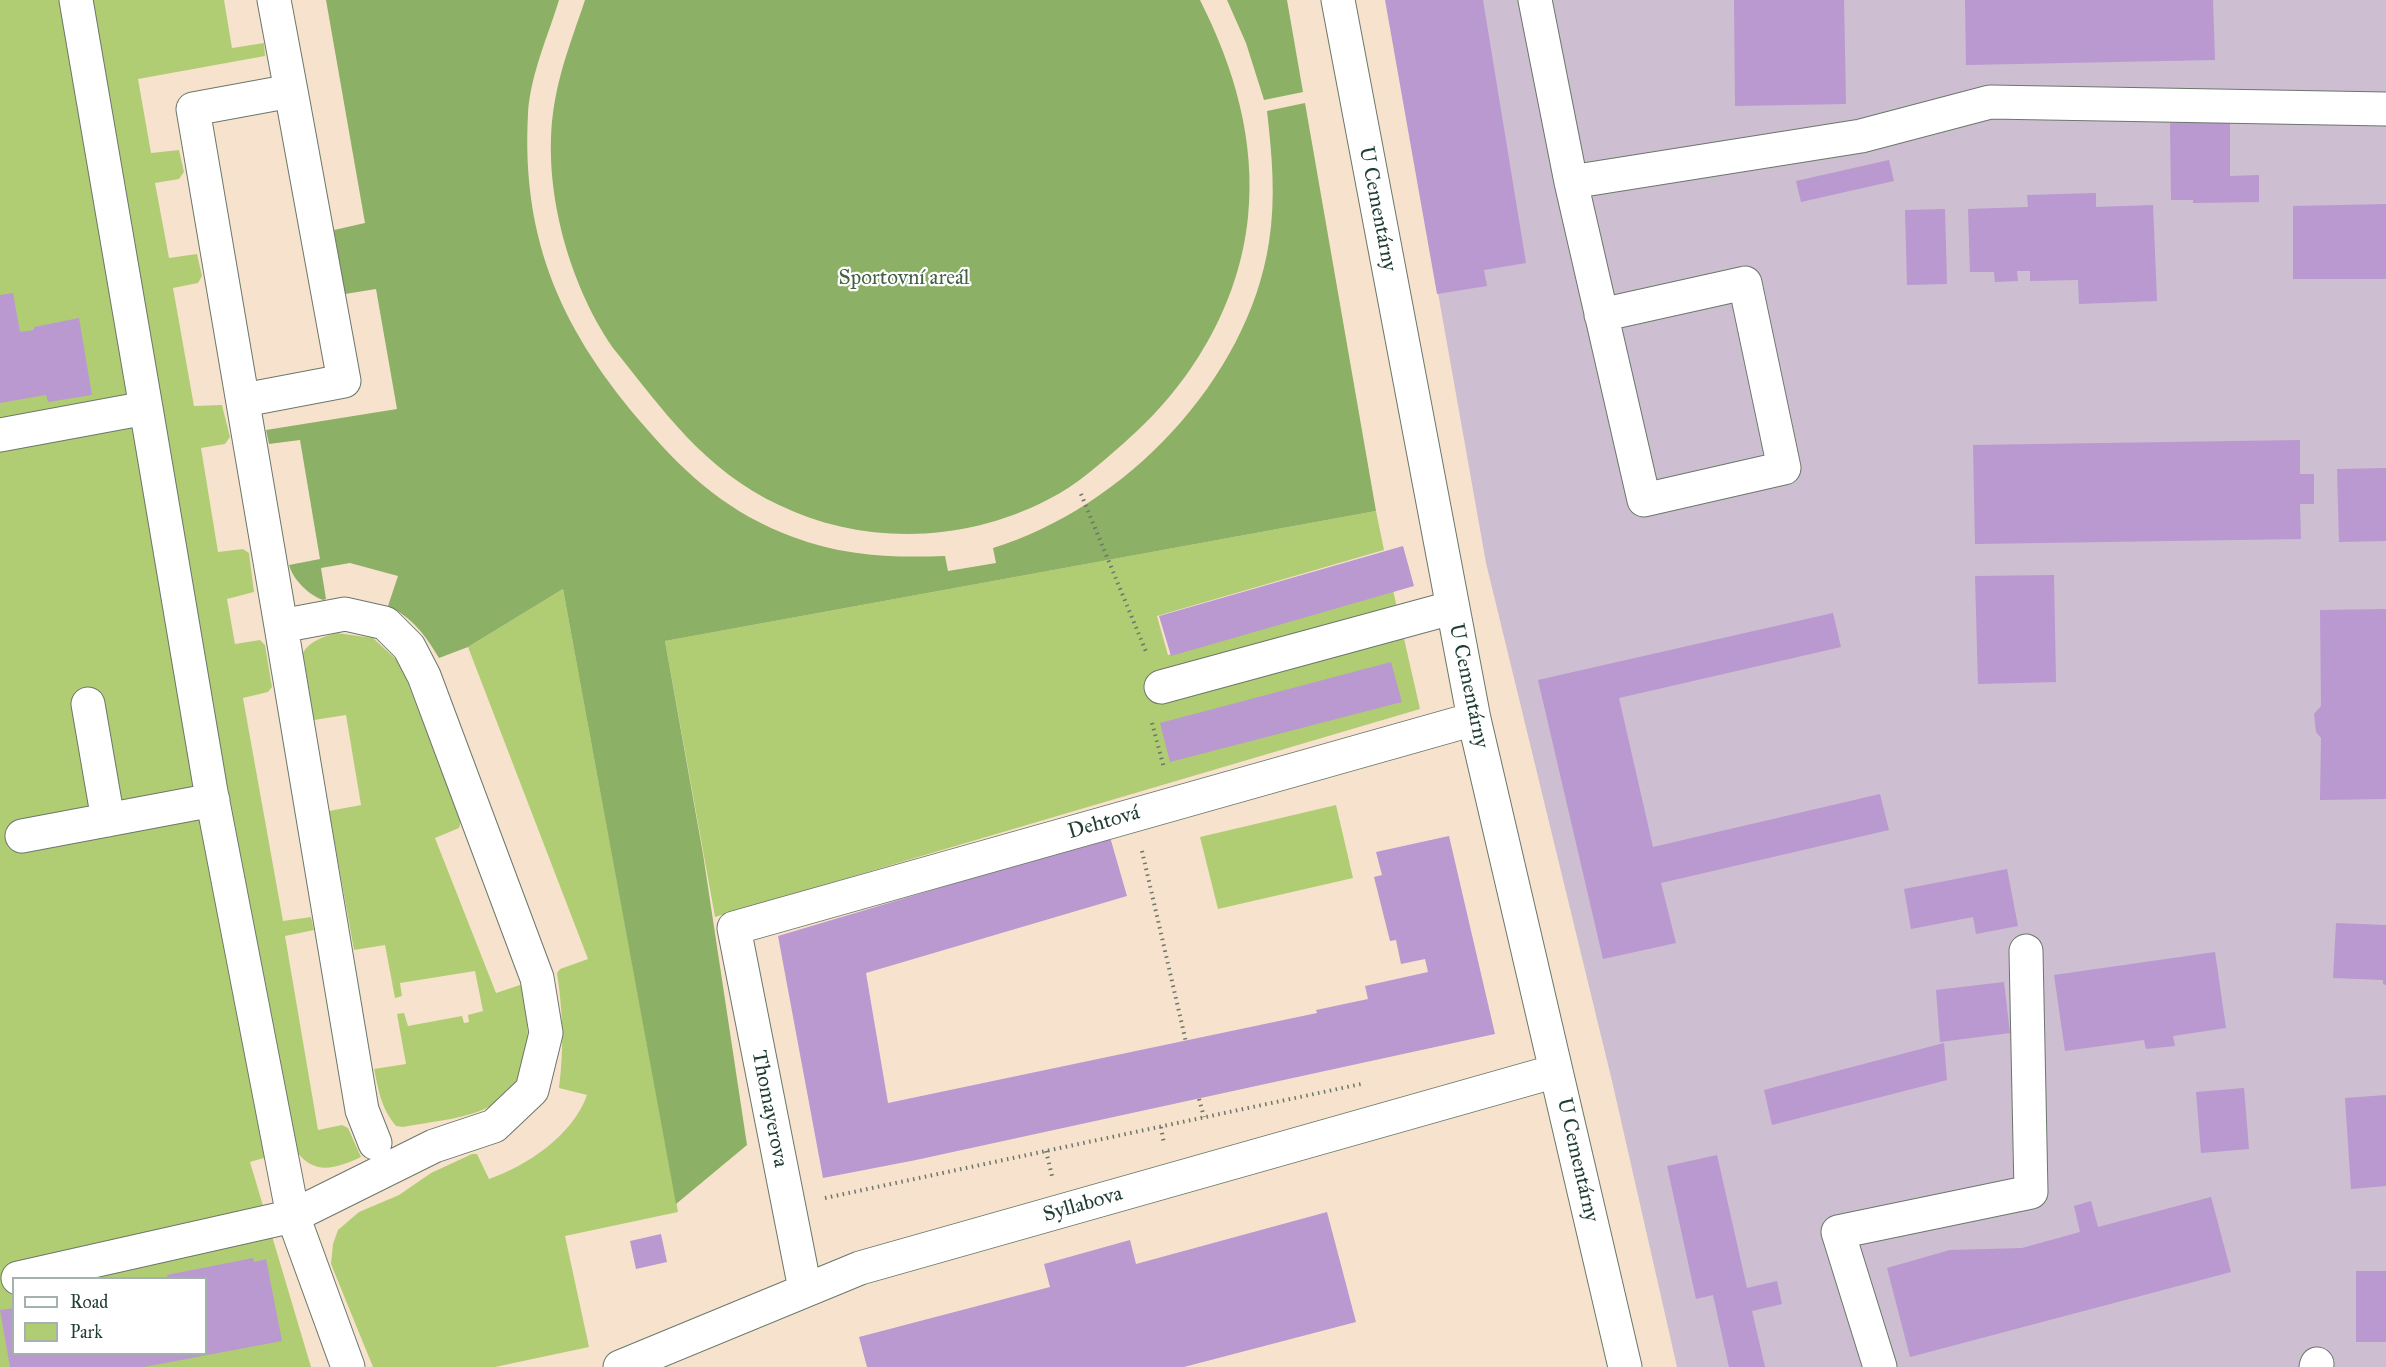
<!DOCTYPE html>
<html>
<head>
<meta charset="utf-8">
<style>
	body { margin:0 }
	#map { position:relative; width:2386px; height:1367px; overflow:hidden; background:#f7e3cd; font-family:"IM FELL Great Primer",serif }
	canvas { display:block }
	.legend { position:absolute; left:12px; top:1277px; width:195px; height:78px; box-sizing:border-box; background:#fff; border:2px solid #a5b1ae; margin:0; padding:8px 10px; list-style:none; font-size:18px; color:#1f3d34 }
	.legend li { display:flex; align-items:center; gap:12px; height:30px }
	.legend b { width:30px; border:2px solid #a5b1ae }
</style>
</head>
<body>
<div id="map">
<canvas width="2386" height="1367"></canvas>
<ul class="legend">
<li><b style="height:8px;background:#fff"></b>Road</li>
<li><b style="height:16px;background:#b1cd73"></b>Park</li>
</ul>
</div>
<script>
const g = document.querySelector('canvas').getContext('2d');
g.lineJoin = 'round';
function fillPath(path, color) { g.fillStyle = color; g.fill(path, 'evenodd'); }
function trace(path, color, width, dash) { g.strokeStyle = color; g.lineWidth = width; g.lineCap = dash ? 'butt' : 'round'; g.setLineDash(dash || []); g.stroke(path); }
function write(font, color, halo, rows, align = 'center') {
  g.font = font + ' "IM FELL Great Primer",serif'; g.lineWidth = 4.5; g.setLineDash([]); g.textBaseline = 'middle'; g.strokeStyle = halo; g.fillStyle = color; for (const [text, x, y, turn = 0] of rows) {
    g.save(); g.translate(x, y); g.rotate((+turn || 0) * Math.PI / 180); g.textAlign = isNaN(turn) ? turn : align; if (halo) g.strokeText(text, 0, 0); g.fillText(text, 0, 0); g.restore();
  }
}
const industrial = new Path2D(`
	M1386 0H2386V1367H1677L1612 1081 1486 563Z`);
const green = new Path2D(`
	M0 0H224L232 48 264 43 265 56 138 79 151 153 179 150 184 172 179 179 155 183 169 258 197 254 202 276 198 283 173 288 194 406 222 405 230 437 225 444 201 448 218 552 243 549 249 553 254 592 227 599 235 644 260 640 265 645 272 687 268 692 243 698 283 921 311 917 314 930 285 936 318 1130 342 1125 348 1128 361 1157C335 1169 313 1176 295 1149L250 1162 311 1367H0ZM14 1278H206V1354H14Z
	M1376 511 1384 550 1157 616 1168 655 1393 590 1420 709 715 917 665 641Z
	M563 589 678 1212 565 1236 589 1347 495 1367H373L331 1264 333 1244 338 1230 359 1212 399 1195 431 1173 472 1154H477L489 1179C527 1166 573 1135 587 1095L559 1088C564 1048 563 1013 557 973L560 969 588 959 468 647Z
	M337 633 373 638 400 663 461 821 459 828 435 838 496 993 523 984C530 1036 538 1087 480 1111 457 1120 428 1122 403 1127L396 1126C381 1108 379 1092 374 1069L406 1064 397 1014 404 1013 408 1026 462 1016 464 1023 469 1022 468 1015 483 1011 475 971 400 983 402 996 395 998 385 945 354 950 329 811 361 805 346 715 314 720 303 653C309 641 325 636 337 633Z
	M1336 805 1353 878 1218 909 1200 837Z`);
const forest = new Path2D(`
	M326 0H559C548 36 530 76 528 114 521 242 563 333 646 428 688 477 731 514 793 537 843 556 892 558 945 556L948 571 996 563 993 548C1124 508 1248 380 1269 242 1276 198 1272 155 1267 111L1305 103 1376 511 665 641 703 854 747 1145 676 1204 563 589 468 647 439 658C426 636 412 617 388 606L398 576 350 563 321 568 326 599 323 600C309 595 293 580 289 565L320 559 300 440 269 444 266 430 397 409 376 289 345 294 334 230 365 223Z
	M585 0H1200C1234 67 1256 141 1248 217 1239 306 1190 386 1124 443 1101 463 1077 485 1049 499 966 543 863 546 779 505 704 470 663 410 613 348 567 281 540 181 555 100 561 66 574 33 585 0Z
	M1227 0H1287L1303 92 1264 100 1246 43Z`);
const building = new Path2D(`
	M1385 0H1483L1526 263 1484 270 1487 286 1437 294Z
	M1734 0H1844L1846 104 1735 106Z
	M1965 0H2213L2215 60 1966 65Z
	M2192 119H2230V176L2259 175V202L2193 203V200H2171L2170 123 2193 122Z
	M1889 160 1894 181 1801 202 1796 181Z
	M2096 193V207L2153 205 2157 301 2079 304 2078 280 2030 281V271H2017L2018 281 1995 282 1994 272H1970L1968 209 2028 207 2027 195Z
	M2386 204V279H2293V206Z
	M1945 209 1947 284 1907 285 1905 210Z
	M13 293 20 332 34 330V327L79 318 92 395 48 402 46 395 0 403V295Z
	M2300 440V474H2314V504H2300L2301 539 1975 544 1973 445Z
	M2386 468V541L2339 542 2337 469Z
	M1403 546 1414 586 1171 656 1159 616Z
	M2054 575 2056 682 1978 684 1975 576Z
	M2386 609V799L2320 800 2321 738 2316 732 2314 714 2321 706 2320 610Z
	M1833 613 1841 647 1619 698 1653 847 1880 794 1889 830 1661 883 1676 943 1603 959 1538 680Z
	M1391 662 1402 702 1170 762 1160 723Z
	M1449 836 1495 1034 916 1160 823 1178 778 936 1110 837 1127 896 866 973 888 1103 1317 1013 1316 1010 1368 999 1365 986 1428 972 1425 959 1401 964 1396 940 1390 941 1374 877 1382 875 1376 852Z
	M2007 869 2018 926 1976 934 1973 917 1911 929 1904 889Z
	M2336 923 2386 925V985L2383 984V980L2333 978Z
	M2215 952 2226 1028 2173 1036 2175 1046 2146 1049 2144 1040 2065 1051 2054 975Z
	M2004 982 2010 1033 1940 1042 1936 990Z
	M1944 1043 1947 1080 1772 1125 1764 1090Z
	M2244 1088 2249 1149 2201 1153 2196 1092Z
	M2386 1095V1186L2351 1189 2345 1098Z
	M1717 1155 1747 1288 1777 1281 1782 1304 1752 1311 1765 1367H1729L1713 1295 1696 1299 1667 1166Z
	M2211 1197 2231 1272 1910 1357 1887 1268 1950 1250 2022 1248 2080 1232 2074 1206 2091 1201 2098 1227Z
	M1327 1212 1356 1322 1184 1367H867L859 1337 1050 1287 1044 1264 1130 1240 1136 1264Z
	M661 1234 667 1262 636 1269 630 1241Z
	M253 1258 254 1262 266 1259 282 1341 144 1367H10L0 1310 14 1308V1354H206V1278H168L167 1275Z
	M2356 1271H2386V1342H2356Z`);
const path = new Path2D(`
	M1081 494 1147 654
	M1152 723 1164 768
	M1142 851 1186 1042
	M1199 1099 1204 1117
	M1161 1127 1164 1144
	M1046 1151 1052 1176
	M825 1198 1361 1084`);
const minor = new Path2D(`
	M1338 0 1474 719 1625 1367
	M1535 0 1571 182 1861 136 1990 102 2386 109
	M1571 182 1644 500 1784 468 1745 283 1601 315
	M244 400 344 381 291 91
	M146 408 211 792 293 1216 348 1367
	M0 435 146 408 76 0
	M281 626 362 1110 375 1143
	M1161 687 1451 608
	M88 704 108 820
	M22 836 213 800
	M18 1278 293 1216 434 1146 494 1126 532 1090 546 1033 537 978 424 676 409 647 385 623 345 614 281 626 193 109 291 91 274 0
	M805 1289 734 928 1474 719
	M620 1367 860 1268 1556 1071
	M1880 1367 1838 1232 2031 1192 2026 951
	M2316 1367 2317 1364`);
const streetNames = [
	["U Cementárny",1377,209,79],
	["U Cementárny",1468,686,78],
	["Dehtová",1104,823,-16],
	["Thomayerova",769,1109,79],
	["U Cementárny",1577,1160,77],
	["Syllabova",1083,1205,-16]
];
const parkNames = [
	["Sportovní areál",904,279]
];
fillPath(industrial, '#cdbed2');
fillPath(green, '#b1cd73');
fillPath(forest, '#8cb065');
fillPath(building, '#ba98d0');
trace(minor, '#6b776a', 35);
trace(path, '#6b776a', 4, [1.5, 4.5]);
trace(minor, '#fff', 33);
write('21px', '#1f3d34', '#fff', streetNames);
write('21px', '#446144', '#fff', parkNames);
</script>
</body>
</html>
